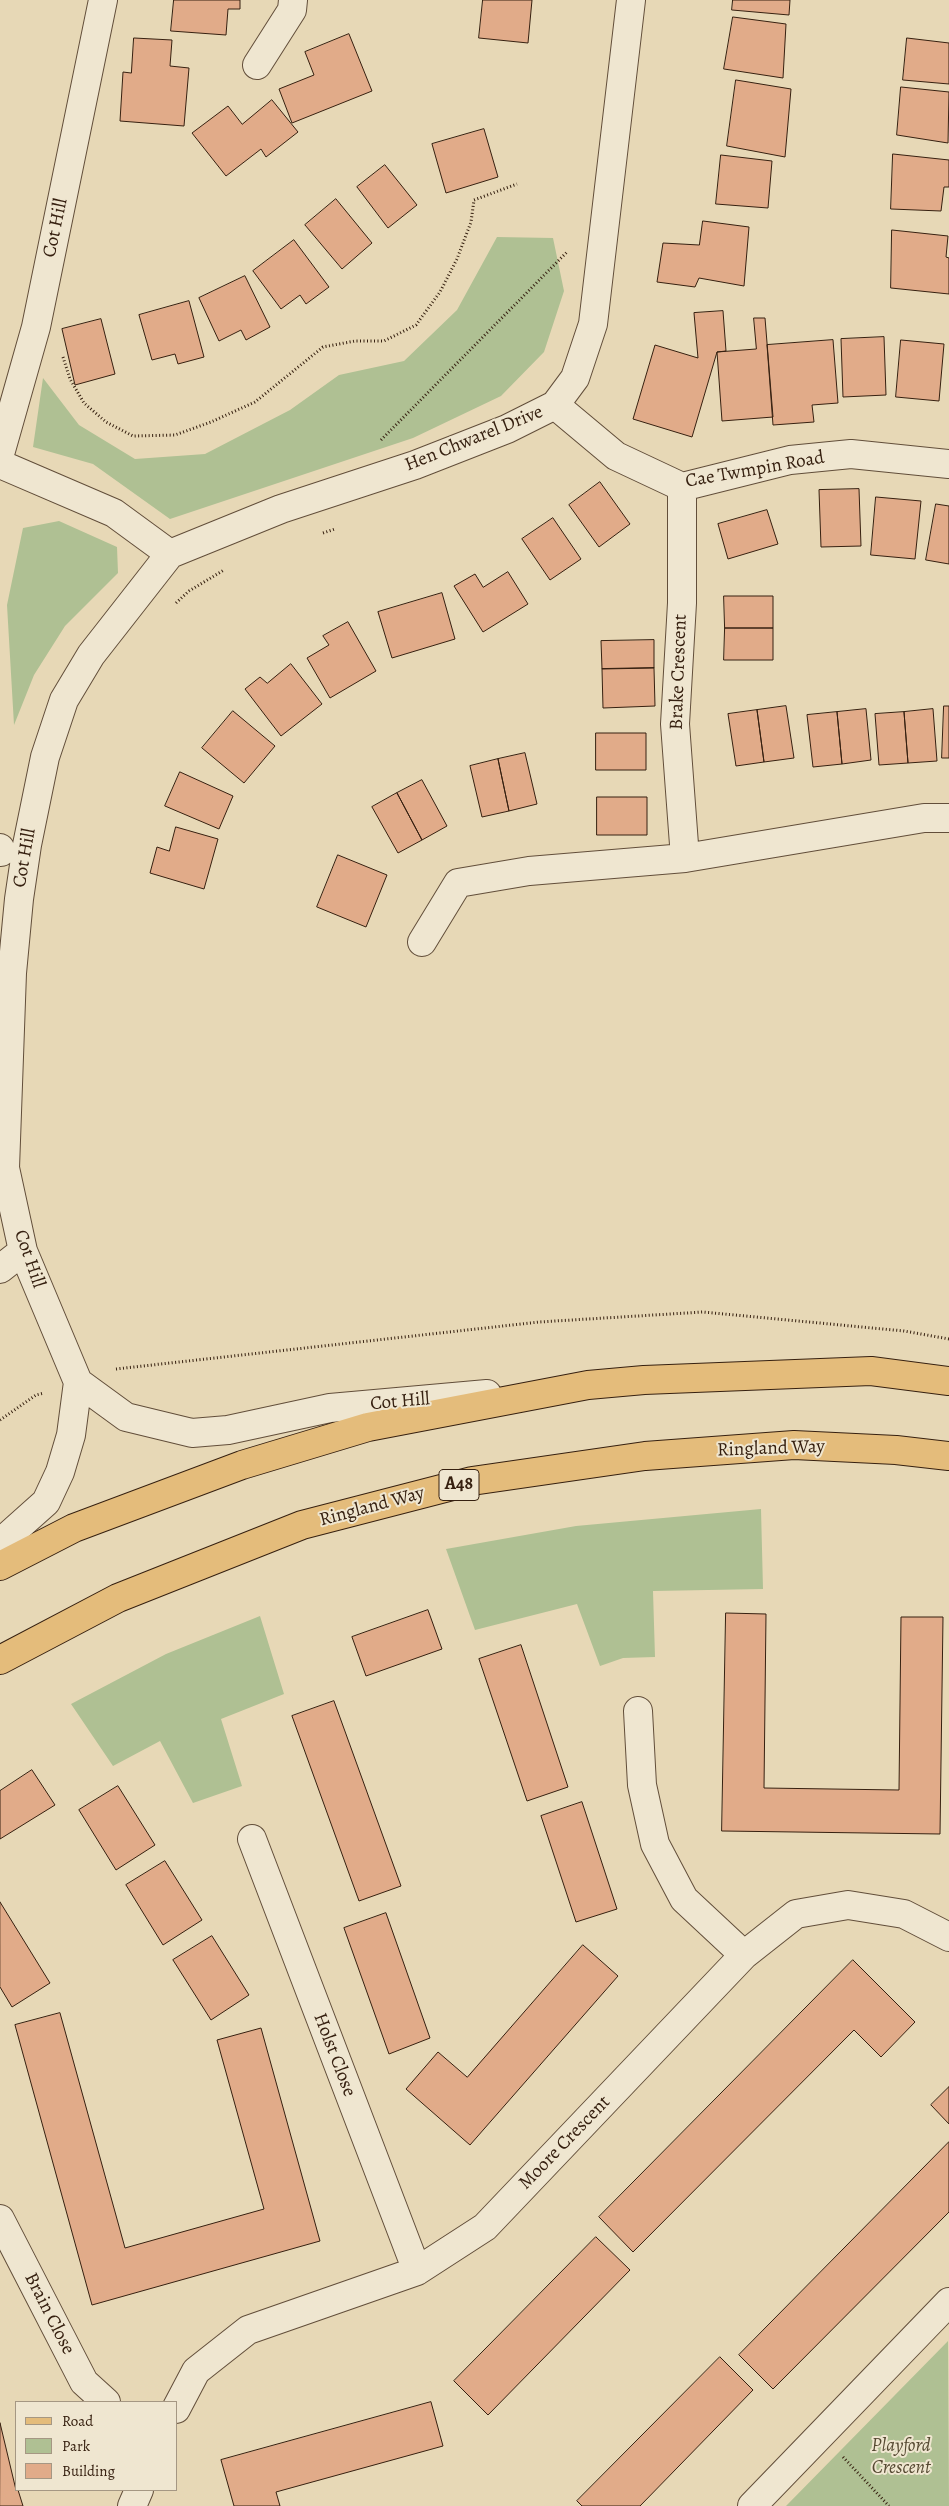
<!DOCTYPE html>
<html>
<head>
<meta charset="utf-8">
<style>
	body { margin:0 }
	#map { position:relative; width:949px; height:2506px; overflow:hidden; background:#e7d8b6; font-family:Alegreya,serif }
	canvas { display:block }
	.legend { position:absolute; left:15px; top:2401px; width:162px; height:90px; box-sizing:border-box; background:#efe6d0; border:1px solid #a59783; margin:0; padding:6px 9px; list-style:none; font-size:15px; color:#362010 }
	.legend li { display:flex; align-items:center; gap:10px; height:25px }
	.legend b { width:25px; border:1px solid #a59783 }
</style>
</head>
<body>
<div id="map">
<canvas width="949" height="2506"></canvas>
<ul class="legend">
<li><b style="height:6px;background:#e4bc7b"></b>Road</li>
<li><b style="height:14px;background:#afc093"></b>Park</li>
<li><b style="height:14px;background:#e1ab89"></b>Building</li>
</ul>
</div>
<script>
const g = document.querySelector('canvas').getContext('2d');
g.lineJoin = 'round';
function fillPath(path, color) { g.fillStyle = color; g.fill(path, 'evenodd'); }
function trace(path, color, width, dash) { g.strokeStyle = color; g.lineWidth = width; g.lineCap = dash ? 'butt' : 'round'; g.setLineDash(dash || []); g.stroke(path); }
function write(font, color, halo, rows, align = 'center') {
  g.font = font + ' Alegreya,serif'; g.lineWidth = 4; g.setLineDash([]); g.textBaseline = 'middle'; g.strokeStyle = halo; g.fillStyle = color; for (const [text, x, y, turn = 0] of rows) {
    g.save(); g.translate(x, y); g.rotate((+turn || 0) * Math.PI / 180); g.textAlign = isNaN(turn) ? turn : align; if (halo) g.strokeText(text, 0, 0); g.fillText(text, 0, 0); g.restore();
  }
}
const green = new Path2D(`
	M497 237 553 238 564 291 544 352 501 396 413 438 170 519 93 464 33 447 43 378 79 425 135 459 205 454 290 410 339 375 404 361 457 310Z
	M59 521 117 547 118 573 65 626 34 675 14 725 7 605 23 528Z
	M761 1509 763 1589 653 1591 655 1657 623 1658 600 1666 577 1604 475 1630 446 1549 576 1526Z
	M260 1616 284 1694 221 1719 242 1786 193 1803 160 1741 113 1766 71 1704 166 1654Z
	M948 2341 949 2506H786Z`);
const building = new Path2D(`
	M174 0H240V9H228L226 35 171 31Z
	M483 0H532L528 43 479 38Z
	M733 0H790L789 15 732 10Z
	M733 17 786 24 783 78 724 69Z
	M349 34 372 91 292 123 279 89 314 75 305 52Z
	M134 38 172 40 170 66 189 68 184 126 120 121 123 72 131 73Z
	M907 38 949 43V84L903 80Z
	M736 80 791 89 785 157 727 146Z
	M901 87 949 92 948 143 897 135Z
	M272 100 298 132 266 157 261 149 226 176 192 133 228 106 242 124Z
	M484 129 498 177 446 193 432 144Z
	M893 154 949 160V187H944L941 211 891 209Z
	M721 155 772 161 768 208 716 204Z
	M385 165 417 205 388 228 357 187Z
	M336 199 372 243 342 269 305 225Z
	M703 221 749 227 744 286 699 278 695 287 657 282 663 243 699 245Z
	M892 230 948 236 946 257 949 258V294L891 288Z
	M294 240 329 287 306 304 300 295 281 309 253 271Z
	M245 276 270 327 246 340 241 330 219 341 199 298Z
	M189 301 204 357 178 364 175 354 152 360 139 315Z
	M723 311 726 351 717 352 692 437 633 419 655 345 698 358 694 313Z
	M754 318H765L773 417 722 421 717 352 756 349Z
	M101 319 115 374 75 385 62 329Z
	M884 337 886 395 843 397 841 339Z
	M833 340 838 403 812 405 814 422 773 425 767 345Z
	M901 340 944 344 939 401 896 397Z
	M600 482 630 524 599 547 569 505Z
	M859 489 861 546 821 547 819 490Z
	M876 497 921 501 915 559 871 555Z
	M936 504 949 506V564L926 560Z
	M767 510 778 544 728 559 718 524Z
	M553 518 581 559 550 580 522 539Z
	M508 572 528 604 483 632 454 586 475 574 483 587Z
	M442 593 455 639 392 658 378 612Z
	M724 596H773V628H725Z
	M348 622 376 671 330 698 307 658 329 645 323 636Z
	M725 628H773V660H724Z
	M654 640V668L602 669 601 641Z
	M291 664 322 704 281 736 245 689 260 677 267 683Z
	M654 668 655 706 603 708 602 669Z
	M786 706 794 758 764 762 757 710Z
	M944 706H949V758H942Z
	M866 709 871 760 842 764 837 712Z
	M933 709 937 761 908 763 904 712Z
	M757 710 764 762 736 766 728 714Z
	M233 711 275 746 244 783 202 748Z
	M837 712 842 764 813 767 807 715Z
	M904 712 908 763 879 765 875 714Z
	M596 733H646V770H596Z
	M525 753 537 804 509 811 498 759Z
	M498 759 509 811 482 817 470 766Z
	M180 772 233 796 219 829 165 806Z
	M422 780 447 826 422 840 397 793Z
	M397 793 422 840 398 853 372 807Z
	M597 797H647V835H597Z
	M176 827 218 839 204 889 150 873 157 847 169 851Z
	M338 855 387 875 366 927 317 907Z
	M428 1610 442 1649 366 1676 352 1637Z
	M726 1613 766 1614 764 1788 899 1790 901 1617H943L940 1834 722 1831Z
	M521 1645 568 1787 527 1801 479 1659Z
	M334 1701 401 1886 359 1901 292 1716Z
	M32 1770 55 1805 0 1839V1791Z
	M118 1786 155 1845 116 1870 79 1810Z
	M582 1802 617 1909 576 1922 541 1816Z
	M165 1861 202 1920 163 1945 126 1885Z
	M0 1902 50 1983 12 2007 0 1987Z
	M386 1913 430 2038 389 2054 344 1928Z
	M212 1936 249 1995 211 2020 173 1960Z
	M583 1945 618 1976 470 2145 406 2089 438 2052 467 2077Z
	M853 1960 915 2022 881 2057 854 2030 633 2252 599 2217Z
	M60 2013 125 2248 264 2209 217 2040 261 2028 320 2241 92 2305 15 2025Z
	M949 2087V2124L931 2105Z
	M949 2142V2212L773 2389 739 2355Z
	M596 2237 630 2270 488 2415 454 2381Z
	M720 2357 753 2390 640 2506H582L577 2501Z
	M431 2402 443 2446 276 2492 280 2506H234L221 2460Z
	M0 2423 16 2490H18L23 2506H0Z`);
const path = new Path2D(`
	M63 357 70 379 84 403 106 422 133 436 175 435 211 422 255 402 323 347 355 341H384L416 325 440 292 457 259 471 222 474 200 517 184
	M381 440 568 251
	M323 533 335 529
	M176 603 189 591 224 570
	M116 1369 539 1322 703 1312 904 1331 949 1339
	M0 1420 36 1395 44 1393
	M843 2457 889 2506`);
const minor = new Path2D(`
	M257 65 292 10 293 0
	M555 405 616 456 682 487 790 460 851 454 949 464
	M0 454 36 327 103 0
	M0 464 114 513 170 554
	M682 487V603L675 724 685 858 924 818H949
	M0 848 1 852
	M422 942 458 883 529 871 685 858
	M0 1269 23 1251
	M78 1382 126 1417 192 1433 228 1430 330 1408 487 1394
	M0 1543 46 1502 60 1472 71 1435 78 1382 23 1251 5 1168 12 973 19 899 27 845 45 757 64 700 91 655 170 554 281 509 415 465 507 429 555 405 575 378 593 324 631 0
	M638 1711 642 1785 655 1844 684 1899 744 1955
	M252 1839 417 2271
	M0 2219 84 2382 106 2402
	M176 2409 196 2371 248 2330 417 2271 485 2227 744 1955 796 1914 848 1905 904 1914 949 1937
	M132 2506 139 2490
	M752 2506 949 2302`);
const major = new Path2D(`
	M0 1566 74 1528 242 1465 368 1427 588 1385 644 1380 871 1371 949 1381
	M0 1660 118 1598 302 1525 472 1481 645 1456 794 1445 896 1450 949 1456`);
const shields = [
	[459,1485,40]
];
const shieldNames = [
	["A48",459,1485]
];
const streetNames = [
	["Cot Hill",56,228,-78],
	["Hen Chwarel Drive",474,439,-22],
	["Cae Twmpin Road",755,470,-10],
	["Brake Crescent",679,672,-88],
	["Cot Hill",25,858,-80],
	["Cot Hill",29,1259,71],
	["Cot Hill",400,1402,-5],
	["Ringland Way",771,1449,-2],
	["Ringland Way",372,1507,-15],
	["Holst Close",334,2055,69],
	["Moore Crescent",565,2143,-46],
	["Brain Close",49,2314,63]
];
const parkNames = [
	["Playford",901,2446],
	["Crescent",901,2468]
];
fillPath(green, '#afc093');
fillPath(building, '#e1ab89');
trace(building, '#362010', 1);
trace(minor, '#624e3a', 30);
trace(major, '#362010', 30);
trace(path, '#362010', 3, [1, 2.5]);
trace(minor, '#efe6d0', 28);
trace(major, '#e4bc7b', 28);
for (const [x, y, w] of shields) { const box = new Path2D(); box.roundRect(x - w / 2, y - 15.5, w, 31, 4); g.fillStyle = '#efe6d0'; g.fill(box); trace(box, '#362010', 1); }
write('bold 18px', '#362010', null, shieldNames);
write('19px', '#362010', '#efe6d0', streetNames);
write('italic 19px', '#544831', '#efe6d0', parkNames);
</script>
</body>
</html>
